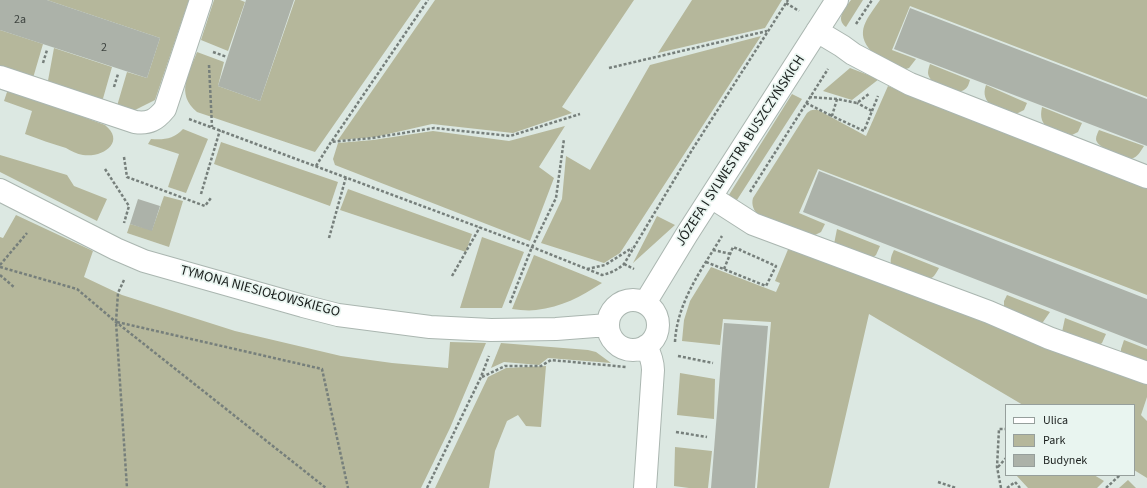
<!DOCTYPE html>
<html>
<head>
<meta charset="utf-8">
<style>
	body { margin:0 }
	#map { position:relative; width:1147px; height:488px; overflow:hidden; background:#dce8e2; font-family:"Source Sans 3",sans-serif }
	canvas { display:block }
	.legend { position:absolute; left:1005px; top:404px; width:130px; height:72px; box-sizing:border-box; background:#e9f5f0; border:1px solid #969f9c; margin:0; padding:5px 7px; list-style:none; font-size:12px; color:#1a1f1d }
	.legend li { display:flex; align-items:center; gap:8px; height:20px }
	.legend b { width:20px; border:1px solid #969f9c }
</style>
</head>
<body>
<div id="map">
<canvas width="1147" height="488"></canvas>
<ul class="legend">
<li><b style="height:5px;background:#fff"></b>Ulica</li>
<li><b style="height:11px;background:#b5b79b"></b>Park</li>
<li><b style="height:11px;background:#acb2a9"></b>Budynek</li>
</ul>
</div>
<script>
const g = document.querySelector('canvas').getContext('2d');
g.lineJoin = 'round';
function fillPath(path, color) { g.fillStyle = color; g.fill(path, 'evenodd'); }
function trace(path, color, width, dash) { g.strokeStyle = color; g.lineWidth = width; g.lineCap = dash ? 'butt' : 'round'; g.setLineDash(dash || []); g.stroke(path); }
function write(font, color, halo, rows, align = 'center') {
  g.font = font + ' "Source Sans 3",sans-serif'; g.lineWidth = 3.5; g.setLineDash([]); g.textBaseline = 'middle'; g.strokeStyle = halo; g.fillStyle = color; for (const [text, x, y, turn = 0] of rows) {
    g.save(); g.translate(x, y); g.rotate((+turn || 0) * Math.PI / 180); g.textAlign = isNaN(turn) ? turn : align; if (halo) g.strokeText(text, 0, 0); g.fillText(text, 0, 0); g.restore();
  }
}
const green = new Path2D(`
	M47 0H189L155 100 131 112 117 106 127 72 147 78 160 38Z
	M214 0H240L245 2 228 51 201 40Z
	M295 0H421L315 152 197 112C175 94 189 73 197 52L224 62 218 86 260 101Z
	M435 0H634L562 107 572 113 513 133 432 124 375 137 338 140Z
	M692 0H782L765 28 658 53Z
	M851 0H863L846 27C835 19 845 8 851 0Z
	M880 0H1147V97L910 6 892 50 916 59 909 68 903 70 872 52C853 32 868 18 880 0Z
	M0 30 43 44 33 78 0 67Z
	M761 36 620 253 604 263 541 243 562 199 566 156 590 170 650 65Z
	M54 48 112 67 102 102 47 86Z
	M930 64 970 80C969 83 968 88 964 90 954 96 929 85 928 73 928 70 929 67 930 64Z
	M850 68 879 79 852 100 823 91Z
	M986 85 1027 103 1024 110 1012 116C999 110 979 104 986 85Z
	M888 86 1147 186V295L818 169 799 213 825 224 821 232 815 235 759 216C754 211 751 205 753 198L807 113C810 110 813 109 818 110L866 136Z
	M8 89 105 125C126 142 103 158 83 155 77 154 71 151 66 148 52 144 39 139 25 134L32 111 4 101Z
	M792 94 802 99 735 203 727 198Z
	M1042 107 1082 123 1078 132 1070 136C1054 130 1037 129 1042 107Z
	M565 126 539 167 554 178 530 241 335 165 333 159 338 143 373 140 433 131 509 141Z
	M183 129 208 139 186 193 168 187 179 154 148 144 151 139C164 140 174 139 183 129Z
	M1099 130 1144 146C1140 152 1138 157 1131 159 1123 156 1096 148 1096 139 1096 136 1098 132 1099 130Z
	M221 142 338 182 330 206 214 164Z
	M0 155 67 175 74 186 107 199 97 221 0 172Z
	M348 189 472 234 466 252 340 210Z
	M164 196 183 201 169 247 127 233 130 224 152 230Z
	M16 215 93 251 84 277 122 295 235 331 341 356 392 363 448 368 450 342 486 343 450 428 421 488H0V237L3 238Z
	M657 216 675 225 633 263Z
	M837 229 880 246 876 255 870 260 834 244Z
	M482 237 524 252 502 308H460Z
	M789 247 1147 382V397L1141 415 1147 421V478L1134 470V405H1023L869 314 829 488H757L771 322 723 319 720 345 682 341 684 320 690 301 711 267 776 292 780 283 775 281Z
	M894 250 939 268C935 275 934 278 926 280 918 277 894 271 891 263 890 259 892 254 894 250Z
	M534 255 596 280 602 283C580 297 562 307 536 310 528 311 520 310 512 309Z
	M1007 295 1050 312 1043 322 1037 323 1004 308V301Z
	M1065 318 1106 334 1102 343 1098 346 1062 332Z
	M1124 340 1147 349V366L1121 355V349Z
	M501 343 588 350 596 352 611 363 548 358 539 365 504 362 491 368Z
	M546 366 541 427 526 426 518 415 507 421 495 451 489 488H435L488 377 506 368Z
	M680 373 715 379 714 419 677 415Z
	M675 447 712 451 708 488H689L674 486Z
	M1016 475H1094L1104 481 1097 488H1028Z
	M1128 480 1136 488H1119Z`);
const building = new Path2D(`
	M0 0H47L160 38 147 78 0 30Z
	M246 0H294L260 101 218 86Z
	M910 8 1147 99V146L894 49Z
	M819 171 1147 299V346L803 212Z
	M138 199 160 206 152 231 130 224Z
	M724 323 768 326 755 488H711Z`);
const path = new Path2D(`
	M786 3 799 11
	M856 24 872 0
	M213 52 227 57
	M43 63 47 50
	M209 65 212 127
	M609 68 767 31
	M114 87 118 74
	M809 97 837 99 857 103 870 93
	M837 99 832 116 864 131 872 111 857 103
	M806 103 832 116
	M872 111 878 96
	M189 119 532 247 602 275C611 273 617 270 624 264L692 150 788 0
	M332 141 428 0
	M124 157 127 177 205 206 211 198
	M316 166 331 142 372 138 434 128 510 136 580 114
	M105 169 129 206 124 223
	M750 192 828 69
	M201 194 220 130
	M329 238 346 177
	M713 250 731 254
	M706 262 766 286 776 266 740 250 742 247
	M624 264 634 269
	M0 265 27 233
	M0 267 77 289 116 322 326 488
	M587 269 605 265 632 248
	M724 269 733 247 740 250
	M0 275 15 288
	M452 276 480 227
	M124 280 118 293 116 322 127 488
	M510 303 532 247 556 198 564 139
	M117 322 322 369 348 488
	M675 342C677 302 702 269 722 236
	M678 356 713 363
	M482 377 505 366H541L551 360 626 367
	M676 432 707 437
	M998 467 1006 458
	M938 482 956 488
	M427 488 481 377 489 356
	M1001 488 997 467 999 429H1006
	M1007 488 1015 482 1020 488
	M1106 488 1120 475`);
const minor = new Path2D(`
	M817 31 842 46 853 54 910 84 1147 177
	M0 77 135 122C149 124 156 120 165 109L201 0
	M0 190 116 249 144 261 303 306 338 315 430 327 491 330 556 329 608 325
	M711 197 753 224 989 312 1049 338 1147 373
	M608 325a25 25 0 1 1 50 0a25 25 0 1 1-50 0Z
	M645 303 687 234 837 0
	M645 488 653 370C653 361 650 354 646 346`);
const numberNames = [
	["2a",20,20],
	["2",104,48]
];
const streetNames = [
	["JÓZEFA I SYLWESTRA BUSZCZYŃSKICH",741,151,-57],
	["TYMONA NIESIOŁOWSKIEGO",260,292,15]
];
fillPath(green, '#b5b79b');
fillPath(building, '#acb2a9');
trace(minor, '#aab6b0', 24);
trace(path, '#767f7b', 2.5, [3, 2]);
trace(minor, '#fff', 22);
write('12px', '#3e4440', null, numberNames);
write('14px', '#1a1f1d', '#e9f5f0', streetNames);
</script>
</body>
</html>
